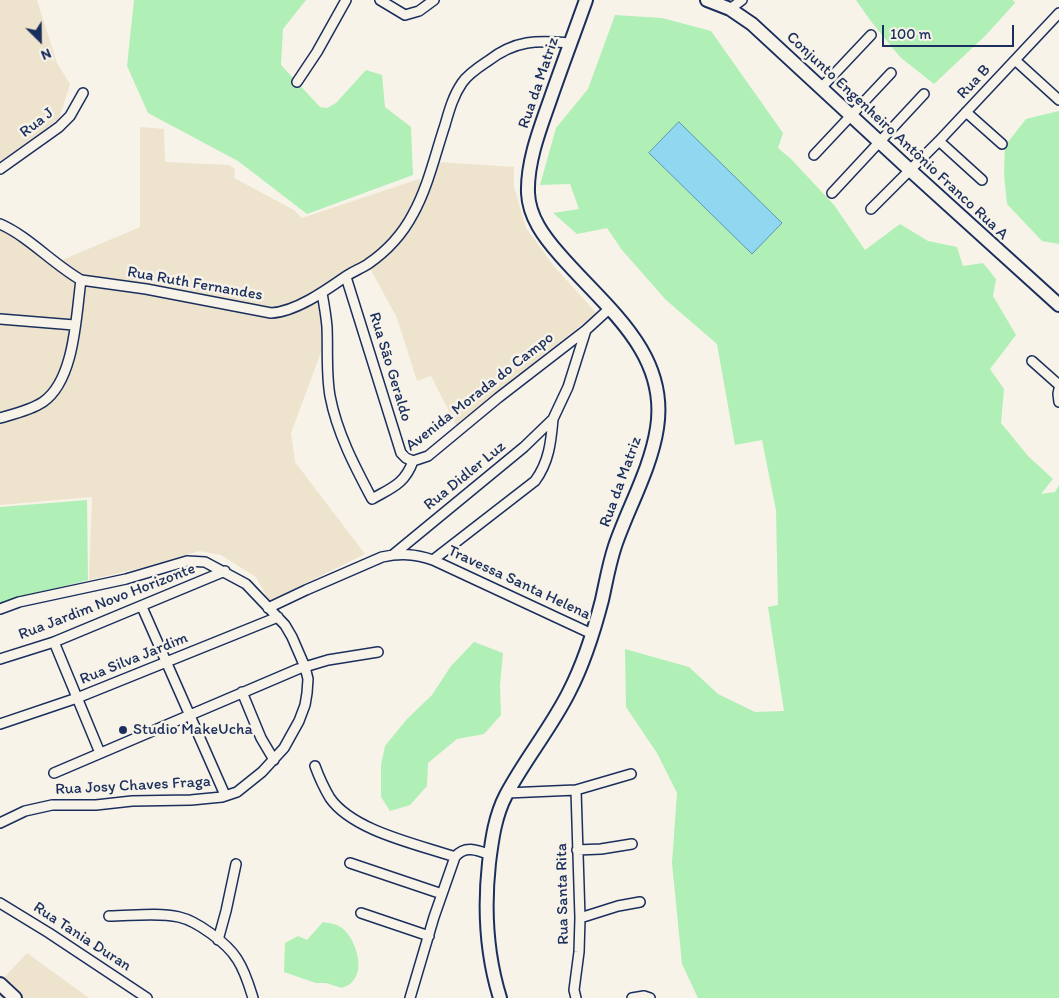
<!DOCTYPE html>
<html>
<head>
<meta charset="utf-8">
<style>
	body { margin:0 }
	#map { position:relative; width:1059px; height:998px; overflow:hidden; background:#f7f3e8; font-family:Itim,sans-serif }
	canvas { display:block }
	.north { position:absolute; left:15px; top:15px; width:50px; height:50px; -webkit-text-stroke:4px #f7f3e8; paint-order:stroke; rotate:157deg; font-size:14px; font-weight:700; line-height:20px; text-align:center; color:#1b2f5e }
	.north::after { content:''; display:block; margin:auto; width:18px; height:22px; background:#1b2f5e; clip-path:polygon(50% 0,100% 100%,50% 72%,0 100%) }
	.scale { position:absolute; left:882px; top:25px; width:132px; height:22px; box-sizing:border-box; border:2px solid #1b2f5e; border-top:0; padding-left:6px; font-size:15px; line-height:18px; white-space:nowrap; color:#1b2f5e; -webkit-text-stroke:4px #f7f3e8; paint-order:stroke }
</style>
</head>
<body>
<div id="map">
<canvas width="1059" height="998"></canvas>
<div class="north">N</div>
<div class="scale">100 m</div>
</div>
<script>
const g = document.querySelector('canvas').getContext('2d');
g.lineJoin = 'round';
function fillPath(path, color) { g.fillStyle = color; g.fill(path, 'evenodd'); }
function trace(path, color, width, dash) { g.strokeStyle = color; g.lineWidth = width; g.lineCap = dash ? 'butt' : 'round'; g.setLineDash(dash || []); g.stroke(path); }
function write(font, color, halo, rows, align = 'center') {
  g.font = font + ' Itim,sans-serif'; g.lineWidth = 5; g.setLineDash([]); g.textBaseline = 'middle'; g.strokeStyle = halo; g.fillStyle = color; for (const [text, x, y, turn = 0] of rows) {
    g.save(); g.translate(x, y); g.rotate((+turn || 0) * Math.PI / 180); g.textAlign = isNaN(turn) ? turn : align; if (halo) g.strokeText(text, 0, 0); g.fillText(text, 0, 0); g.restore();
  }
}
const built = new Path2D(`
	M0 0H37L57 63 70 84 59 119 0 162Z
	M140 127 164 129 165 162 229 165 235 169 234 178 294 210 302 218 419 179 426 188 430 187 434 180 438 162 514 167V187L526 228 553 265 596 313 456 425 431 376 417 381 397 318 371 270 358 275 321 299 324 344 291 433 295 462 365 554 269 601 256 577 221 555 199 551 145 567 89 580 92 497 0 505V228L29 247 31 238 62 260 140 227Z
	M27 953 89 998H0V982Z`);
const green = new Path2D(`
	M134 0H306L283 29 281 65 320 107 327 108 336 103 366 70 382 75 385 107 411 127 413 175 307 214 238 161 148 113 127 66Z
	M856 0H1013L1015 3 986 35 934 84 900 57 870 20Z
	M615 15 662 18 711 31 783 133 778 148 791 159 834 205 865 250 900 224 928 241 957 247 963 266 983 263 996 279 993 296 1016 335 990 369 1004 389 1001 423 1028 456 1053 479 1041 494 1055 492 1059 485V998H698L682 964 672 863 677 793 657 753 626 707 625 649 689 667 718 694 755 712 784 711 768 607 778 605 776 510 762 440 735 445 717 344 666 300 622 250 607 228 577 234 553 213 579 209 570 184 540 185 556 128 588 89Z
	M1059 111V244L1042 241 1007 204 1004 174 1005 146 1026 119Z
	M87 500 88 580 0 603V507Z
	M474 642 503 653 500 685 501 715 484 734 457 739 428 763 427 786 410 805 390 811 381 797V765L385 746 407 719 432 695 451 666Z
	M323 922C329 923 337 924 342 928 355 938 366 969 352 982 350 985 345 986 342 988L326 983H316L284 972 285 943 298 936 307 940Z`);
const water = new Path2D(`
	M679 122 782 223 752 254 649 153Z`);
const street = new Path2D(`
	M380 0 405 15 419 11 434 0
	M730 9 742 0
	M1015 60 1059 100
	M297 82 317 52 346 0
	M821 88 871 35
	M966 112 1002 144
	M939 141 982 180
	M814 155 891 73
	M0 169 59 127 70 116 83 93
	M832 193 924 94
	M871 209 939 141 1059 13
	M0 224C28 236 53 264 81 280
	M346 277 401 453 406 458 413 461
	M322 293C324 304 326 315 327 327 328 350 326 373 330 396 337 433 355 467 372 499 391 488 405 484 413 461
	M0 319 74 325
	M1032 361 1059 385
	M1059 389 1058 394 1059 402
	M0 418C14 414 31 410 43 402 75 380 76 315 81 280L146 289 271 313C295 312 325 291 345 277 352 272 360 269 368 264 387 251 402 235 413 214 428 187 435 155 445 125 449 111 453 96 462 83 468 74 479 67 488 61 515 40 537 40 570 43
	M413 461 428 456 498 398 586 330 609 309
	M394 554 524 447 553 419 568 387 586 330
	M433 560 535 481C549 462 551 442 553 419
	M142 607 225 795
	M268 608 306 590 382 557C401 553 415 554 433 560L592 634
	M0 609 19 602 126 579 187 561 205 562 246 584 285 625 292 637 305 667 308 679 307 693 305 705 299 721 284 748 262 772 237 792 222 797 191 800 132 801 96 805H52L25 811 0 823
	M54 642 100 753
	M0 659 54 642 225 571
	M242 692 261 738 274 760
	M0 724 77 698 278 617
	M315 766C319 777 324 788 330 798 353 831 417 844 455 857
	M54 773 298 669 328 660 378 652
	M507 793 576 790 631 774
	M577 850 601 849 632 844
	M350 863 442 894
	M0 903 49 933 147 998
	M361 913 429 936
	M109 916C131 916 157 912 179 917 197 921 227 943 237 959 245 971 249 985 253 998
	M580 918 618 906 640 902
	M218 940 226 911 236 864
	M410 998 434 917 455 857C465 845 477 850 490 855
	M576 998 574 990 579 952 580 918 576 790
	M632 998 644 996 650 998`);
const secondary = new Path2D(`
	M707 0 730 9 752 24 911 171 1059 305
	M0 984 15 998
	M500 998C486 953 484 909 489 863 492 839 495 816 506 795 525 759 551 728 569 692 584 663 594 631 602 600 606 582 609 564 615 546 628 508 651 468 657 428 669 352 605 307 560 255 544 237 529 217 528 193 527 163 539 131 549 103 561 68 574 34 586 0`);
const markers = [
	[123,730,5,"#1b2f5e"]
];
const streetNames = [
	["Rua B",974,82,-47],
	["Rua da Matriz",539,83,-71],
	["Rua J",37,123,-38],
	["Conjunto Engenheiro Antônio Franco Rua A",897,136,43],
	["Rua Ruth Fernandes",195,284,10],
	["Rua São Geraldo",390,367,73],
	["Avenida Morada do Campo",480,392,-38],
	["Rua Didler Luz",465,476,-39],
	["Rua da Matriz",621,482,-70],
	["Travessa Santa Helena",519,583,25],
	["Rua Jardim Novo Horizonte",107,602,-21],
	["Rua Silva Jardim",134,659,-22],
	["Rua Josy Chaves Fraga",133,786,-3],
	["Rua Santa Rita",563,894,-91],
	["Rua Tania Duran",82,937,33]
];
const poiNames = [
	["Studio MakeUcha",133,730]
];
fillPath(built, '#eee3cd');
fillPath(green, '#b0efb6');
fillPath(water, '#8fd8f0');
trace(water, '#6194b6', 1);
trace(street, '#1b2f5e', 12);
trace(secondary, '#1b2f5e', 16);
trace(street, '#f7f3e8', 9);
trace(secondary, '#f7f3e8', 12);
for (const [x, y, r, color] of markers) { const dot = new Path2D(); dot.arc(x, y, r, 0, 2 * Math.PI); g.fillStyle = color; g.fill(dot); trace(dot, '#f7f3e8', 2); }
write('16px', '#1b2f5e', '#f7f3e8', streetNames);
write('16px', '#1b2f5e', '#f7f3e8', poiNames, 'left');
</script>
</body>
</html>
